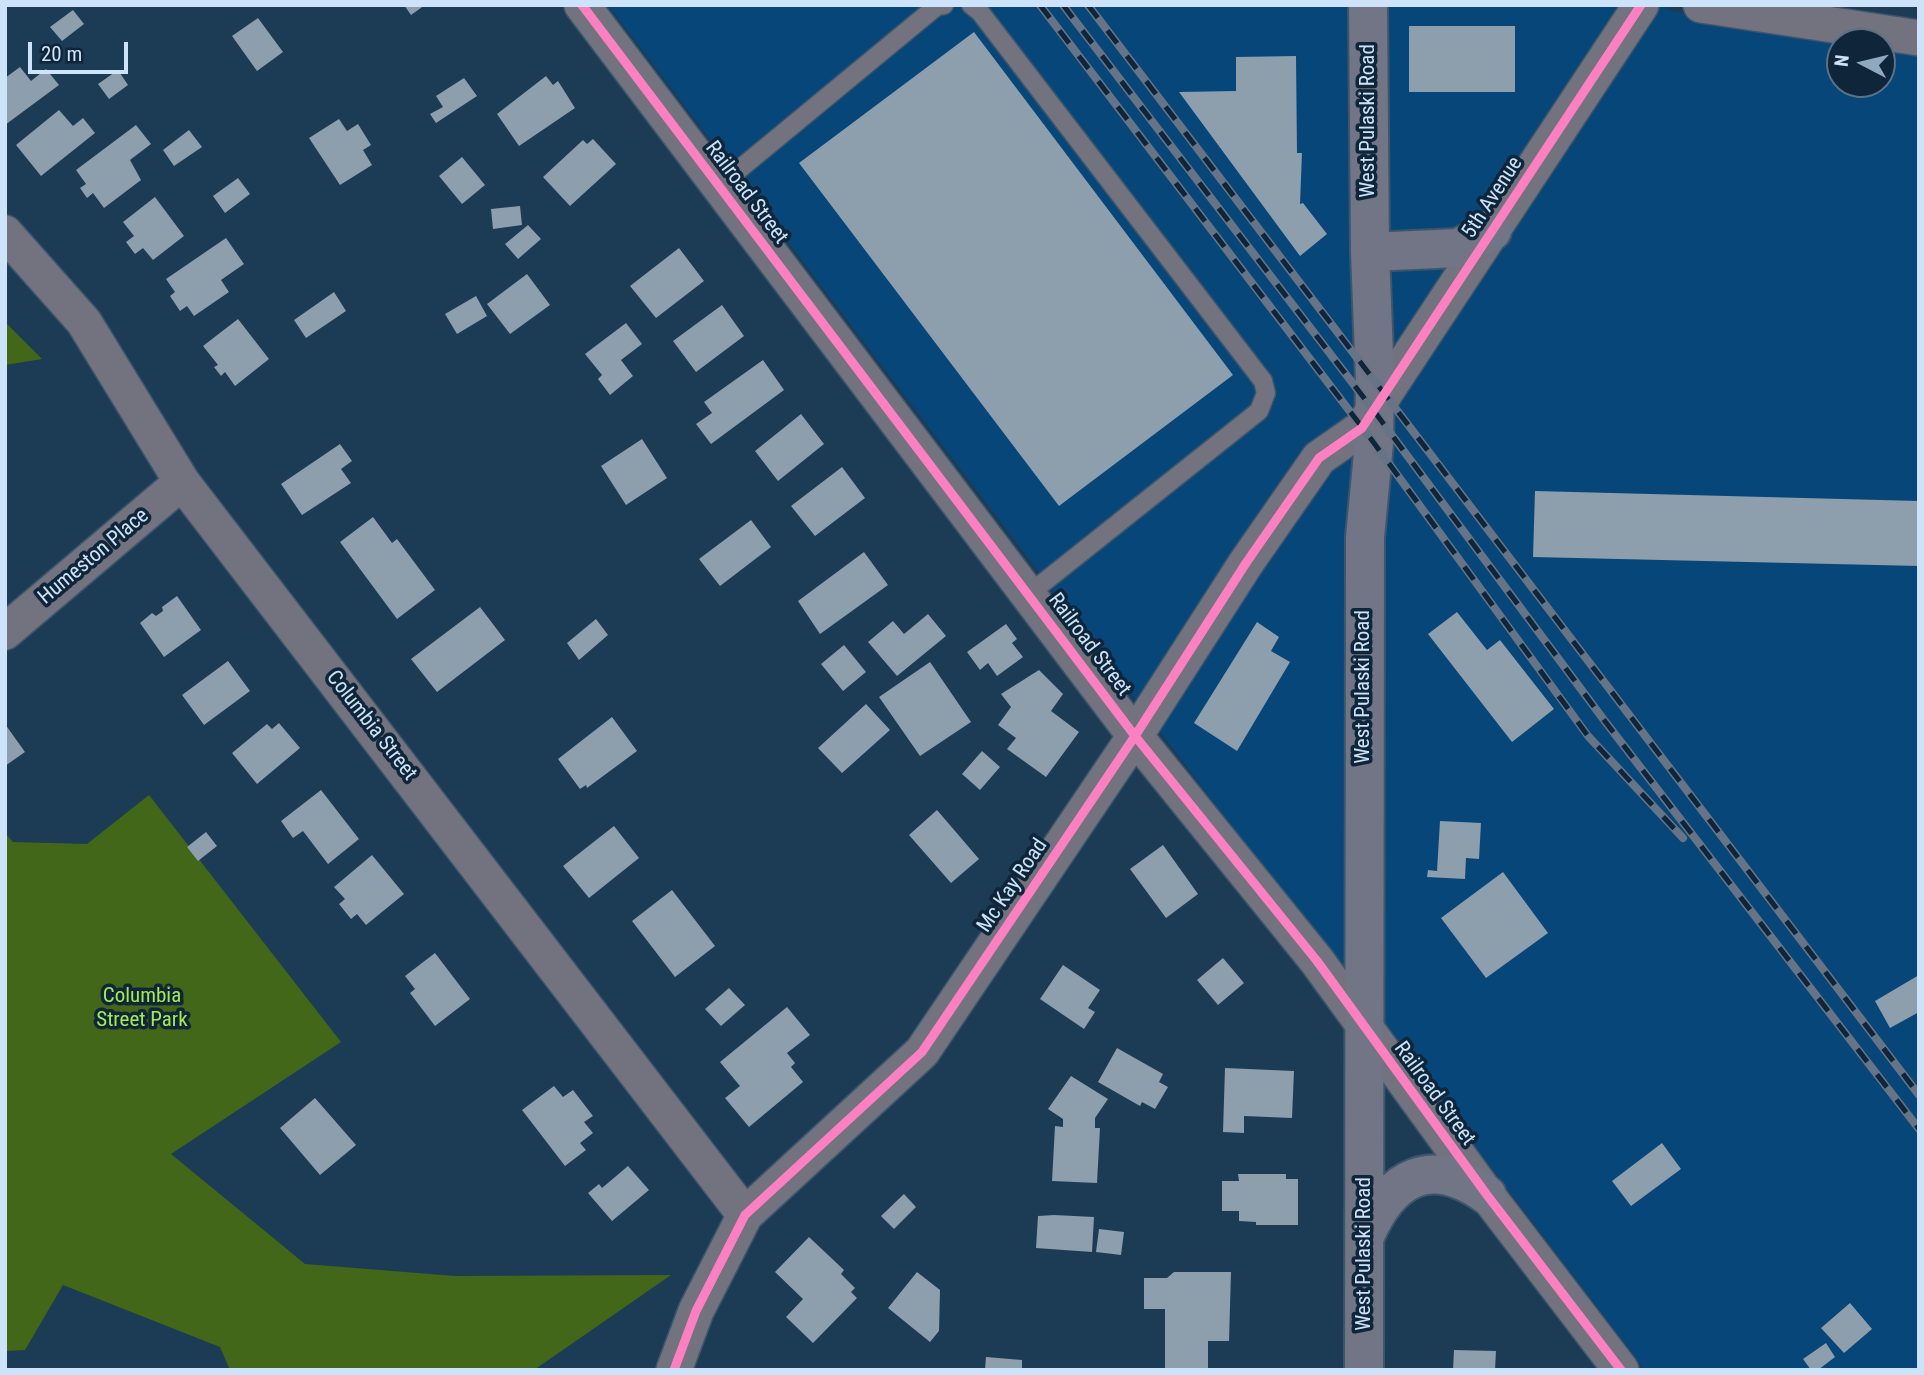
<!DOCTYPE html>
<html>
<head>
<meta charset="utf-8">
<style>
	body { margin:0 }
	#map { position:relative; width:1924px; height:1375px; overflow:hidden; background:#1c3c56; font-family:"Roboto Condensed",sans-serif }
	canvas { display:block }
	.frame { position:absolute; inset:0; border:7px solid #cde3fa; pointer-events:none }
	.north { position:absolute; left:1826px; top:28px; width:70px; height:70px; box-sizing:border-box; background:#0f253a; border:2px solid #5b7187; border-radius:50%; rotate:277deg; font-size:19px; font-weight:700; line-height:28px; text-align:center; color:#cde3fa }
	.north::after { content:''; display:block; margin:auto; width:24px; height:32px; background:#8fa9c1; clip-path:polygon(50% 0,100% 100%,50% 72%,0 100%) }
	.scale { position:absolute; left:28px; top:42px; width:100px; height:32px; box-sizing:border-box; border:4px solid #cde3fa; border-top:0; padding-left:9px; font-size:21px; line-height:24px; white-space:nowrap; color:#cde3fa; -webkit-text-stroke:5px #0f253a; paint-order:stroke }
</style>
</head>
<body>
<div id="map">
<canvas width="1924" height="1375"></canvas>
<div class="frame"></div>
<div class="north">N</div>
<div class="scale">20 m</div>
</div>
<script>
const g = document.querySelector('canvas').getContext('2d');
g.lineJoin = 'round';
function fillPath(path, color) { g.fillStyle = color; g.fill(path, 'evenodd'); }
function trace(path, color, width, dash) { g.strokeStyle = color; g.lineWidth = width; g.lineCap = dash ? 'butt' : 'round'; g.setLineDash(dash || []); g.stroke(path); }
function write(font, color, halo, rows, align = 'center') {
  g.font = font + ' "Roboto Condensed",sans-serif'; g.lineWidth = 7; g.setLineDash([]); g.textBaseline = 'middle'; g.strokeStyle = halo; g.fillStyle = color; for (const [text, x, y, turn = 0] of rows) {
    g.save(); g.translate(x, y); g.rotate((+turn || 0) * Math.PI / 180); g.textAlign = isNaN(turn) ? turn : align; if (halo) g.strokeText(text, 0, 0); g.fillText(text, 0, 0); g.restore();
  }
}
const built = new Path2D(`
	M608 5H1665L1667 10 1840 42V84H1882V50L1919 56V1370H1645Z`);
const green = new Path2D(`
	M5 322 42 359 5 365Z
	M149 795 341 1042 171 1154 305 1264 455 1276 671 1275 534 1370H230L220 1347 63 1285 25 1350 5 1351V833L13 842 87 844Z`);
const building = new Path2D(`
	M404 5H425L411 15Z
	M73 10 84 24 62 41 50 27Z
	M258 18 283 52 257 71 232 36Z
	M1409 26H1515V92H1409Z
	M974 32 1233 375 1059 506 799 163Z
	M1296 56 1297 153H1302L1300 204 1303 203 1327 234 1300 256 1179 92 1236 91V57Z
	M20 67 31 81 46 69 59 85 5 125V78Z
	M118 70 128 85 109 99 98 84Z
	M546 76 553 85 558 81 575 108 519 146 497 114Z
	M464 78 477 96 436 123 430 114 443 107 436 96Z
	M59 110 73 126 83 118 95 133 41 176 16 145Z
	M339 119 347 131 358 124 371 145 363 150 372 165 340 185 309 138Z
	M136 125 151 144 130 160 141 180 104 208 93 193 87 198 80 188 86 184 76 170Z
	M189 130 202 147 174 166 163 150Z
	M593 139 616 164 570 206 543 177 583 140 587 144Z
	M462 157 485 185 462 204 439 176Z
	M238 178 250 194 225 213 213 196Z
	M155 197 184 236 153 260 143 248 135 254 126 242 134 236 123 222Z
	M520 206 522 225 493 229 491 209Z
	M528 225 541 239 518 259 505 244Z
	M226 238 244 264 221 280 229 292 194 316 187 306 180 311 170 296 175 292 166 279Z
	M679 248 704 281 656 318 630 286Z
	M527 274 550 305 510 334 487 304Z
	M334 292 346 311 306 338 294 320Z
	M476 296 487 316 457 334 445 314Z
	M722 305 744 336 696 372 673 341Z
	M238 319 269 359 235 386 225 372 221 376 214 367 218 365 203 346Z
	M626 323 642 344 621 360 633 376 610 395 598 379 602 375 585 354Z
	M763 360 784 390 711 444 696 424 712 413 704 402Z
	M801 414 824 444 778 481 755 451Z
	M642 439 667 478 626 505 601 466Z
	M340 444 352 461 341 469 351 483 302 515 281 484Z
	M842 467 865 498 815 536 791 506Z
	M1535 491 1919 501V566L1533 557Z
	M373 517 392 543 397 539 435 590 397 619 340 542Z
	M751 520 771 547 720 586 699 559Z
	M864 552 888 585 820 634 798 601Z
	M177 596 201 630 164 657 140 623 152 613 156 616 163 611 162 607Z
	M480 607 505 640 437 692 411 659Z
	M1457 612 1487 650 1500 640 1554 709 1512 742 1428 634Z
	M928 614 946 636 897 676 868 642 893 621 904 634Z
	M596 619 608 635 579 660 567 643Z
	M1257 622 1279 637 1271 651 1290 662 1237 751 1194 723Z
	M1006 624 1017 639 1012 643 1023 657 997 676 988 663 980 670 967 652Z
	M844 645 866 672 843 691 821 664Z
	M228 661 250 691 204 725 182 695Z
	M930 662 971 722 920 756 879 697Z
	M1039 670 1063 694 1051 711 1079 732 1046 777 1007 749 1016 738 998 725 1011 707 1001 694Z
	M866 704 890 730 842 773 818 748Z
	M612 717 637 751 587 788 586 785 580 789 558 759Z
	M279 723 300 748 257 784 232 753 267 724 272 729Z
	M5 724 25 752 5 766Z
	M982 751 1000 767 980 790 962 774Z
	M321 790 359 839 328 864 303 831 293 838 281 821Z
	M937 810 979 859 951 883 909 835Z
	M1440 821 1481 823 1479 859 1466 858 1465 879 1427 877 1428 870 1437 871Z
	M614 826 639 858 589 898 563 866Z
	M206 832 217 846 198 861 187 847Z
	M1163 845 1198 894 1166 918 1130 869Z
	M372 855 404 894 366 925 357 914 351 919 339 904 345 899 334 887Z
	M1503 872 1548 933 1486 978 1441 918Z
	M672 890 715 946 675 977 632 921Z
	M435 953 470 999 435 1026 410 993 415 989 405 976Z
	M1223 958 1244 983 1218 1005 1197 980Z
	M1063 965 1100 990 1088 1008 1095 1012 1084 1029 1040 999Z
	M1919 975V1012L1890 1028 1875 1001Z
	M729 988 745 1005 721 1026 705 1009Z
	M787 1007 810 1035 787 1053 795 1063 791 1067 803 1082 749 1127 725 1098 740 1086 720 1062Z
	M1117 1048 1163 1074 1159 1082 1168 1087 1155 1109 1142 1102 1140 1106 1098 1082Z
	M1225 1068 1294 1071 1292 1118 1244 1116V1133L1223 1132Z
	M1071 1076 1108 1099 1095 1118V1128H1100L1097 1183 1052 1181 1055 1126 1063 1127V1119L1048 1109Z
	M554 1086 563 1097 573 1090 593 1116 584 1122 593 1133 580 1143 586 1150 565 1166 522 1110Z
	M315 1098 356 1145 320 1175 280 1128Z
	M1662 1143 1681 1169 1631 1206 1612 1181Z
	M628 1166 649 1190 612 1221 588 1193 599 1184 602 1188Z
	M1238 1174H1286V1179H1298V1225H1256V1222L1239 1221V1211H1222V1181H1239Z
	M904 1194 916 1207 894 1229 881 1216Z
	M1054 1215 1094 1217 1092 1252 1036 1248 1038 1216Z
	M1099 1229 1124 1232 1121 1255 1096 1252Z
	M809 1237 844 1270 841 1274 855 1288 851 1292 857 1298 813 1343 786 1317 803 1299 775 1272Z
	M917 1272 940 1290 939 1331 930 1342 888 1308Z
	M1174 1272H1231L1229 1341H1208V1370H1165V1309H1144V1278H1167Z
	M1850 1303 1872 1329 1844 1353 1821 1328Z
	M1826 1343 1835 1357 1818 1370H1811L1803 1359Z
	M1454 1350 1496 1351 1495 1370H1453Z
	M986 1357 1022 1360V1370H985Z`);
const lane = new Path2D(`
	M971 5 980 12 1263 381 1266 393 1259 411 1029 594
	M719 186 937 6 944 5`);
const street = new Path2D(`
	M582 5 1135 736 1317 961 1487 1195 1621 1370
	M1701 5 1919 38
	M5 233 84 322 182 482 745 1215
	M5 632 182 482
	M674 1370 696 1311 745 1215 922 1052 1135 736 1246 563 1319 458 1362 428 1641 5`);
const secondary = new Path2D(`
	M1370 252 1458 248 1492 231
	M1365 1236C1391 1176 1431 1155 1487 1195
	M1364 1370 1365 537 1374 443 1375 381 1370 252 1368 5`);
const rail = new Path2D(`
	M1040 5 1374 443 1588 736 1683 838
	M1063 5 1374 411 1604 720 1919 1129
	M1088 5 1919 1095`);
const cycleway = new Path2D(`
	M582 5 1135 736 1317 961 1487 1195 1621 1370
	M674 1370 696 1311 745 1215 922 1052 1135 736 1246 563 1319 458 1362 428 1641 5`);
const streetNames = [
	["West Pulaski Road",1369,121,-90],
	["Railroad Street",746,193,53],
	["5th Avenue",1493,198,-57],
	["Humeston Place",94,557,-40],
	["Railroad Street",1089,645,53],
	["West Pulaski Road",1364,687,-90],
	["Columbia Street",371,726,52],
	["Mc Kay Road",1013,886,-56],
	["Railroad Street",1434,1094,54],
	["West Pulaski Road",1365,1254,-90]
];
const parkNames = [
	["Columbia",142,997],
	["Street Park",142,1021]
];
fillPath(built, '#074678');
fillPath(green, '#426718');
fillPath(building, '#8d9eac');
trace(lane, '#3d566b', 21);
trace(street, '#3d566b', 38);
trace(secondary, '#3d566b', 42);
trace(lane, '#73737f', 18);
trace(street, '#73737f', 35);
trace(secondary, '#717585', 38);
trace(rail, '#677485', 8);
trace(rail, '#0f253a', 5, [16]);
trace(cycleway, '#ff80c0', 9);
write('21px', '#cde3fa', '#0f253a', streetNames);
write('21px', '#a5e94d', '#0f253a', parkNames);
</script>
</body>
</html>
